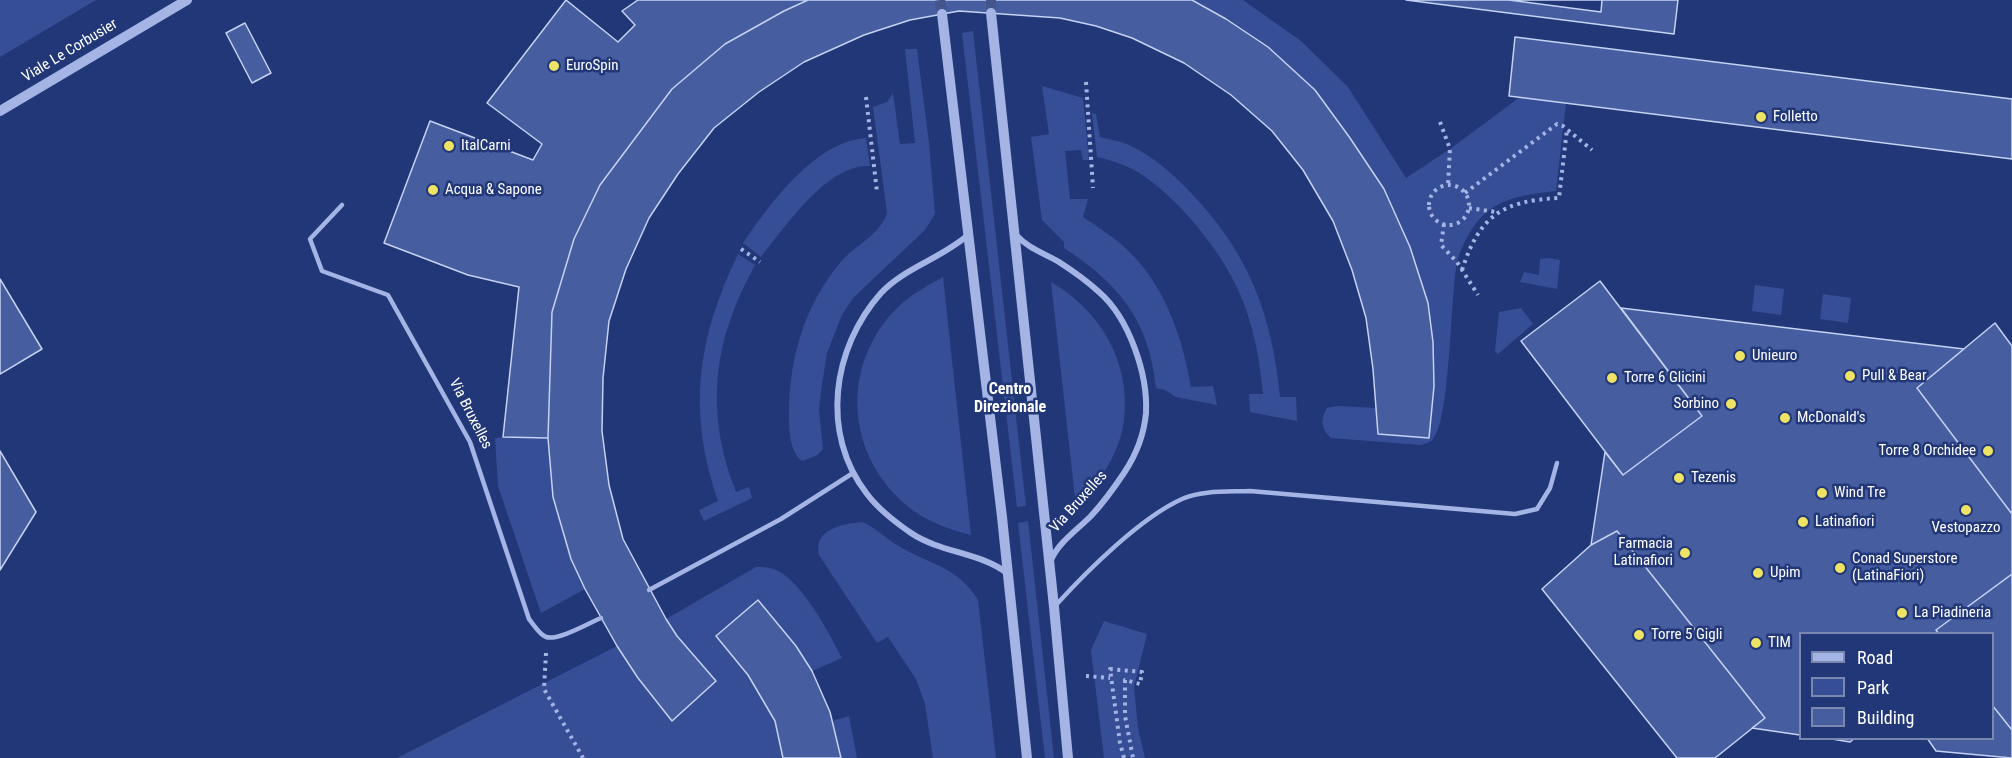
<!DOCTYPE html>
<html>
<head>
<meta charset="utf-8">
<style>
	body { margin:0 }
	#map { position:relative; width:2012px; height:758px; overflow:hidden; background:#223778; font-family:"Roboto Condensed",sans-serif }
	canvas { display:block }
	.legend { position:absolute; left:1799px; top:632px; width:195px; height:108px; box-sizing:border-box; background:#223778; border:2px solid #7a87ae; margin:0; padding:8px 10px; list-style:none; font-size:18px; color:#fff }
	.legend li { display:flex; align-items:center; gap:12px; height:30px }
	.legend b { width:30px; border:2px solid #7a87ae }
</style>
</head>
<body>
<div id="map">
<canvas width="2012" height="758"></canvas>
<ul class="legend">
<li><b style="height:8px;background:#a4b4e4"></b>Road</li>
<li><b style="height:16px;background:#364e96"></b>Park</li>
<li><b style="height:16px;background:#465da0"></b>Building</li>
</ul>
</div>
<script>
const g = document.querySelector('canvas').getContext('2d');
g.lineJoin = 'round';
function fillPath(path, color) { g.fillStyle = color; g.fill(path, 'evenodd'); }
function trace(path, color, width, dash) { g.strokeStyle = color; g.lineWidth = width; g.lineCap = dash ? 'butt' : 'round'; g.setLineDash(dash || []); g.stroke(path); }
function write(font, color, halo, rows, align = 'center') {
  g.font = font + ' "Roboto Condensed",sans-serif'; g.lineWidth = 5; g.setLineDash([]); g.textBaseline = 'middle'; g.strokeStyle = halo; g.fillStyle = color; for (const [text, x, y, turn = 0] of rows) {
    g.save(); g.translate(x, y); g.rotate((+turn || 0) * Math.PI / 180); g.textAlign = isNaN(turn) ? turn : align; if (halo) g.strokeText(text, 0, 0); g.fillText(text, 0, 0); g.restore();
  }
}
const green = new Path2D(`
	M0 0H96L0 57Z
	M1192 0H1243L1301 41 1348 87 1406 178 1450 149 1520 97 1566 103 1556 191C1533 194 1506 196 1487 212 1473 223 1461 246 1457 263 1450 295 1451 422 1432 440 1429 443 1424 444 1420 445L1331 438C1321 430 1320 419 1327 408L1337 406 1377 408 1378 434 1429 438 1434 386 1410 247 1384 189 1315 90 1268 47 1226 19Z
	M973 31 1026 506 1017 507 962 33Z
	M905 49H917L929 143 935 214 925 230 853 298 842 315 827 353 821 391 819 410 823 449 818 455 802 461C789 451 789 428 789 413 789 359 805 304 840 263 856 244 879 236 887 213L873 107 887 102 893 93 900 144 915 143Z
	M1042 86 1083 98 1089 160H1083L1081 150 1065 151 1070 199H1088L1083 217C1096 226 1109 234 1121 244 1163 280 1182 334 1191 387L1213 386 1217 405 1176 397 1165 390 1156 388C1149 320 1119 284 1064 248V242L1042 220 1031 137 1049 134Z
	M1092 113 1096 114 1100 137C1110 140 1122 141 1131 146 1154 157 1172 173 1189 191 1248 251 1272 314 1280 397H1296L1297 421 1250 412 1249 394H1263C1260 363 1255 333 1244 304 1228 259 1183 203 1144 176 1130 166 1114 161 1097 157Z
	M866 138 870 166C828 163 785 227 761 257L743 243C770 204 814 142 866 138Z
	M738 254 755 265C713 341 704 411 736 492L749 487 752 498 704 521 699 510 718 501C687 411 697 339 738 254Z
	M1548 258 1560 260 1557 289 1520 282 1524 272 1539 275 1540 259Z
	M943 277 971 535C947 529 923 520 905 504 845 452 841 364 897 308 910 295 927 286 943 277Z
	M1051 282C1100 310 1131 362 1124 420 1120 453 1099 484 1076 507Z
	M1755 285 1784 289 1781 315 1752 311Z
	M1823 294 1851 298 1848 323 1820 319Z
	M1521 308 1533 324 1498 354 1495 351 1499 312Z
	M503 437 548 438 553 497 571 559 585 589 541 613 498 486 495 438Z
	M1028 521 1054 758H1045L1018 523Z
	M862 522C877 528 887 540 902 548 932 565 959 568 978 600L996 758H933L925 704 916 679 888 637 877 643 819 555C813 528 844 524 862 522Z
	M756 567C761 567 766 567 770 568 799 574 829 633 842 658L812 671 796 646 758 600 716 635 748 675 775 721 783 758H397L617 646 638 678 715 681 677 636 666 619Z
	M1104 621 1147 634 1134 687 1138 728 1145 758H1104L1091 650Z
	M849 716 857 758H841L832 721Z`);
const building = new Path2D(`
	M566 0 618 42 635 25 622 11 638 0H808L784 11 725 44 672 89 600 185 574 239 552 312 548 438 503 437 519 287 468 275 384 243 430 121 533 160 542 144 487 103Z
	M808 0H1192L1226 19 1268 47 1315 90 1350 138 1384 189 1410 247 1428 303 1433 342 1434 386 1429 438 1378 434 1373 369 1366 318 1352 270 1333 221 1303 170 1272 131 1231 95 1184 63 1132 38 1096 26 1060 18 959 11 910 20 864 35 804 62 759 92 714 128 678 174 649 218 626 269 609 321 603 378 602 431 609 485 623 539 666 619 677 636 716 681 672 721 638 678 617 646 585 589 571 559 553 497 548 438 552 312 574 239 600 185 672 89 725 44 784 11Z
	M1406 0H1678L1674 34Z
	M1509 0H1602L1601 12Z
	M245 23 271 73 252 83 226 33Z
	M1515 37 2012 99V159L1509 96Z
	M0 279 42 349 0 374Z
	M1600 281 1702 416 1623 475 1521 341Z
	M1621 308 1964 349 1917 388 2012 514V574L1936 630 1939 634H1800V735L1752 728 1765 718 1617 531 1591 545 1605 452 1623 475 1702 416Z
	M1995 323 2012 346V514L1917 388Z
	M0 451 36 512 0 570Z
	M1617 531 1765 718 1715 758H1677L1542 589 1591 545Z
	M2012 574V730L1992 705V634H1939L1936 630Z
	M758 600 796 646 812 671 830 712 841 758H783L775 721 748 675 716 636Z
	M1992 705 2012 730V758L1936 751 1927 738H1992Z
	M1826 738H1855L1850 742Z`);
const tertiaryTunnel = new Path2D(`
	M940 0 942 14
	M991 0V13`);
const path = new Path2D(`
	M1086 82 1093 188
	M866 97 877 192
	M1440 122 1450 149 1448 185
	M1429 205a20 20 0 1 1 40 0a20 20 0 1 1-40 0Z
	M1465 193 1557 124 1563 126 1592 150
	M1469 208 1496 212
	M1444 224 1441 245 1457 262 1478 295
	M741 249 760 262
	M1462 270C1480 215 1502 201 1559 198L1567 129
	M546 653 544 689 583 758
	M1086 676 1110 678
	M1124 758 1120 743 1110 669 1142 672 1140 684 1125 680V716L1133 758`);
const service = new Path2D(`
	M342 205 310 239 322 271 388 295 470 442 529 619C534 625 539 634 546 637 558 641 589 623 601 618
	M649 590 781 519 853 473
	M1056 605C1087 571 1140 518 1182 499 1202 490 1228 492 1250 491L1515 514 1537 509 1550 488 1557 463`);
const minor = new Path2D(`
	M968 235C942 258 904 268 881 293 832 348 820 434 867 494 879 510 895 522 911 533 941 553 979 552 1007 573
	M1016 235C1029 249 1044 253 1059 262 1073 271 1087 281 1099 292 1129 318 1148 374 1146 413 1144 435 1136 455 1124 473 1114 488 1103 503 1091 516 1077 530 1059 542 1051 560`);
const tertiary = new Path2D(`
	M991 13 1054 607 1068 758
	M942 14 1002 517 1027 758
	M0 111 187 0`);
const markers = [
	[554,66,6,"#efe366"],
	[1761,117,6,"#efe366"],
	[449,146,6,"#efe366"],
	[433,190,6,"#efe366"],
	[1740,356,6,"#efe366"],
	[1850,376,6,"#efe366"],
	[1612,378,6,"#efe366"],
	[1731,404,6,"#efe366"],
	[1785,418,6,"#efe366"],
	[1988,451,6,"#efe366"],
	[1679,478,6,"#efe366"],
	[1822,493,6,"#efe366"],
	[1966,510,6,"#efe366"],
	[1803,522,6,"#efe366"],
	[1685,553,6,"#efe366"],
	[1840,568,6,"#efe366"],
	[1758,573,6,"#efe366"],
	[1902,613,6,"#efe366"],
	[1639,635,6,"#efe366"],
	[1756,643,6,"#efe366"]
];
const streetNames = [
	["Viale Le Corbusier",70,51,-31],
	["Via Bruxelles",470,414,63],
	["Via Bruxelles",1079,502,-48]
];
const poiNames = [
	["EuroSpin",566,66],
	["Folletto",1773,117],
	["ItalCarni",461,146],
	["Acqua & Sapone",445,190],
	["Unieuro",1752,356],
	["Pull & Bear",1862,376],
	["Torre 6 Glicini",1624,378],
	["Sorbino",1719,404,"right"],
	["McDonald's",1797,418],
	["Torre 8 Orchidee",1976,451,"right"],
	["Tezenis",1691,478],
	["Wind Tre",1834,493],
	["Latinafiori",1815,522],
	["Vestopazzo",1966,528,"center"],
	["Farmacia",1673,544,"right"],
	["Latinafiori",1673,561,"right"],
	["Conad Superstore",1852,559],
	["(LatinaFiori)",1852,576],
	["Upim",1770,573],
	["La Piadineria",1914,613],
	["Torre 5 Gigli",1651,635],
	["TIM",1768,643]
];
const neighbourhoodNames = [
	["Centro",1010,390],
	["Direzionale",1010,408]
];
fillPath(green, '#364e96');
fillPath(building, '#465da0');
trace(building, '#c6d2f3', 1.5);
trace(tertiaryTunnel, '#43558c', 10, [10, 5]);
trace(path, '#a4b4e4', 4, [3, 4.5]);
trace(service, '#a4b4e4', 4.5);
trace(minor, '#a4b4e4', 6);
trace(tertiary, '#a4b4e4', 10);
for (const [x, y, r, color] of markers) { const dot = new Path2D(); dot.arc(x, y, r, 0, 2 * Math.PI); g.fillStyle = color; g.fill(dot); trace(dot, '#223778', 2); }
write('15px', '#fff', '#223778', streetNames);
write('15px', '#fff', '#223778', poiNames, 'left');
write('bold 16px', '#fff', '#223778', neighbourhoodNames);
</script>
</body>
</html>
